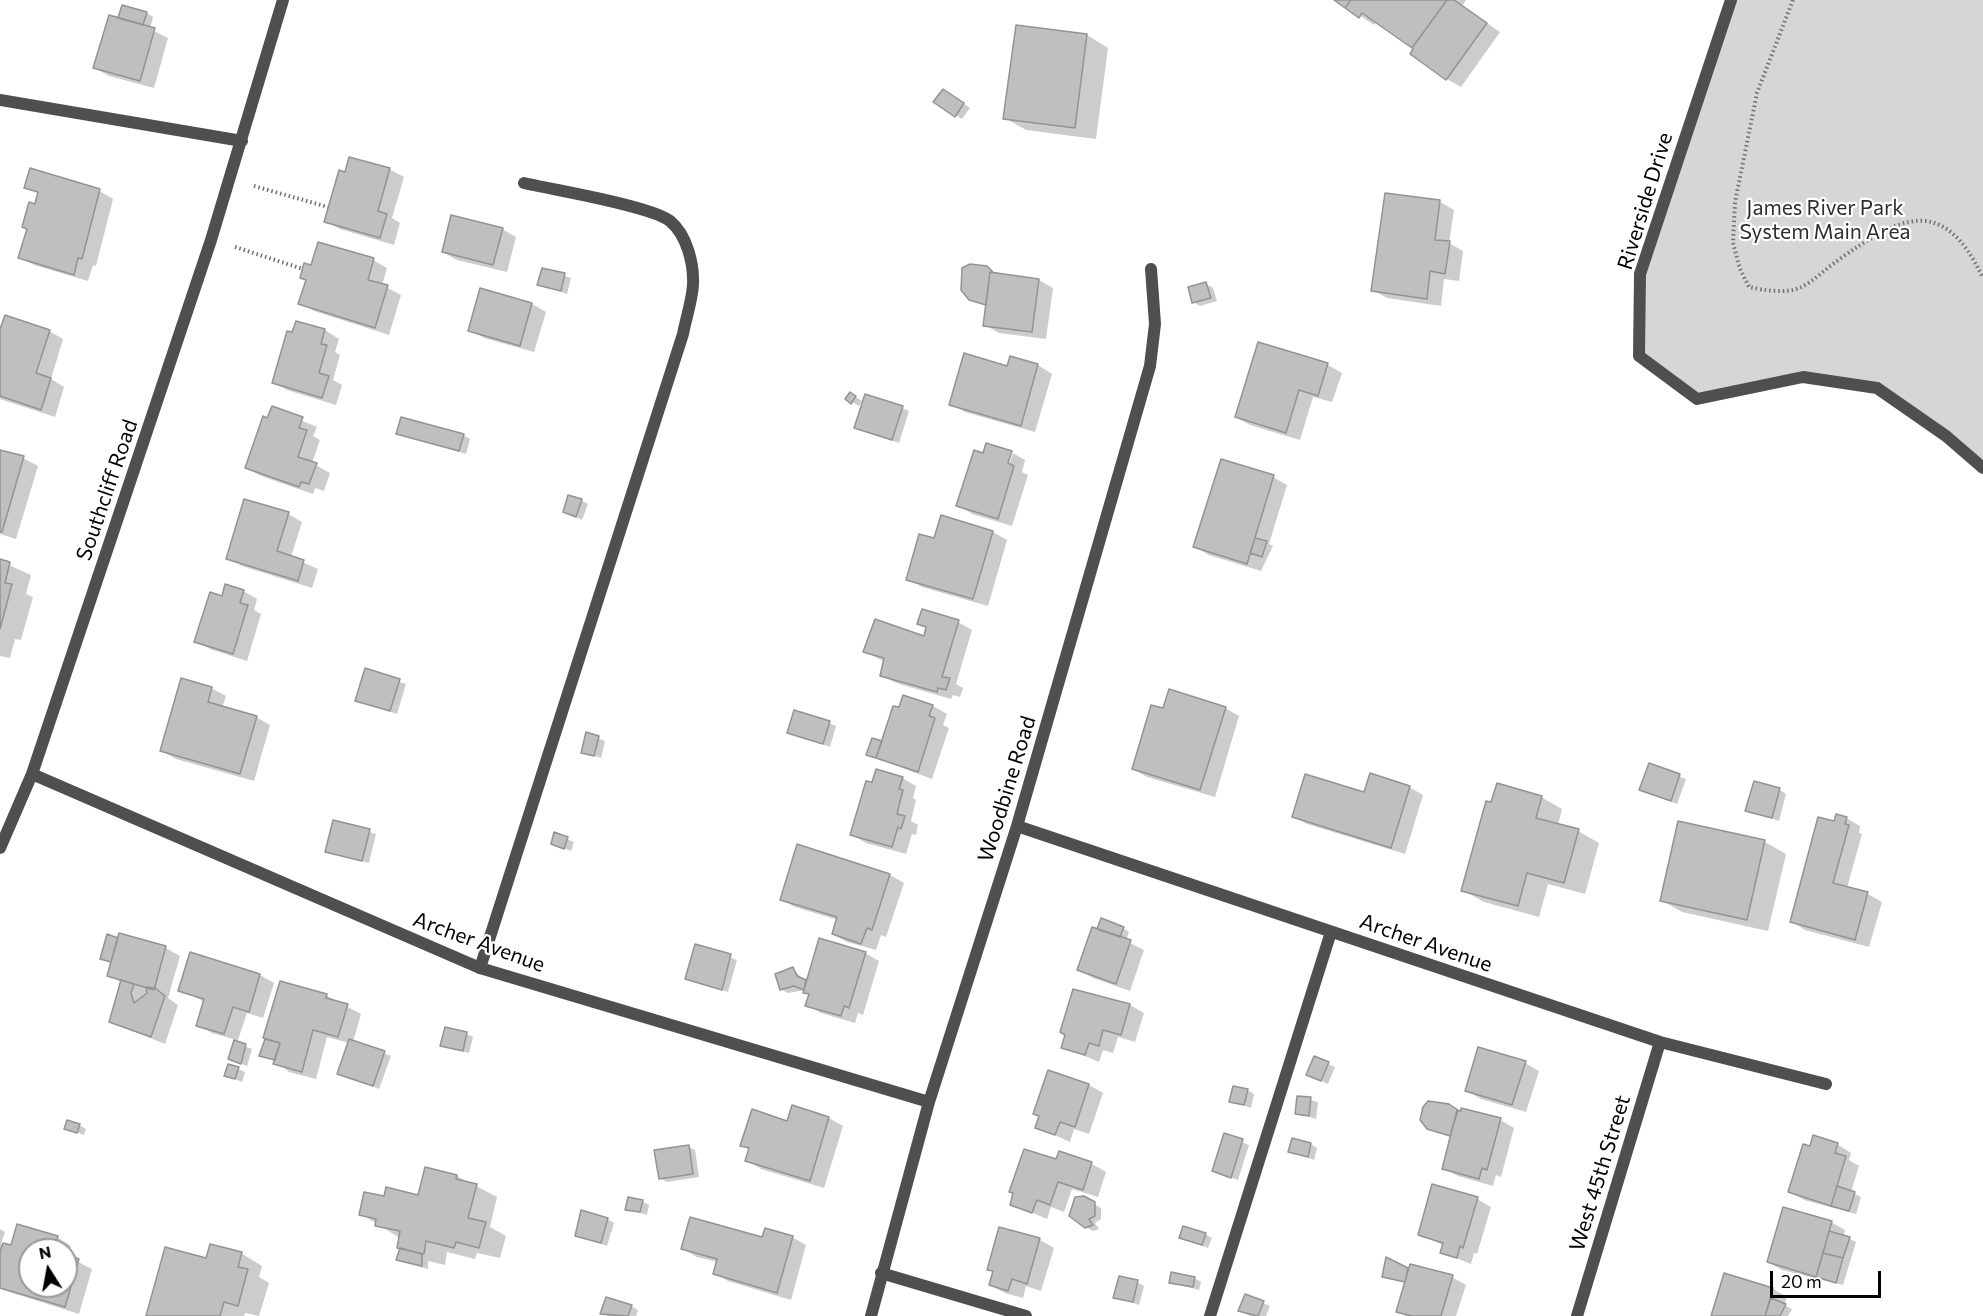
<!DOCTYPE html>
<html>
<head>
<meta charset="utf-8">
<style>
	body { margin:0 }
	#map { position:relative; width:1983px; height:1316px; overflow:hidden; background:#fff; font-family:Commissioner,sans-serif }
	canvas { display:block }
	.north { position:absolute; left:18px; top:1238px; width:60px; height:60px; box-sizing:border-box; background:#fff; border:2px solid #999; border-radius:50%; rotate:349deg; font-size:16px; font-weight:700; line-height:24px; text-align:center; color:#000 }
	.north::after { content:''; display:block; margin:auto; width:21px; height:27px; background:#000; clip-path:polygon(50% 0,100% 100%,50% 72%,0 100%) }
	.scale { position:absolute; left:1770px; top:1271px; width:111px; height:27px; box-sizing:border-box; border:3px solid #000; border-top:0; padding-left:8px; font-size:18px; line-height:21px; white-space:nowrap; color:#000; -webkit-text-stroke:4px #fff; paint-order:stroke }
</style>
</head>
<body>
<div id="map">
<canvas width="1983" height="1316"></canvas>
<div class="north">N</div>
<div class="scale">20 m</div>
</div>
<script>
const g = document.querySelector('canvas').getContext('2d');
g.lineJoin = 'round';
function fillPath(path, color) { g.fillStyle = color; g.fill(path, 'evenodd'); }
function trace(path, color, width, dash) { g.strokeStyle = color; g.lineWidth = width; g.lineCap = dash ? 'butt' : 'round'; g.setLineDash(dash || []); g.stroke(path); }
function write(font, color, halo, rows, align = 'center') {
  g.font = font + ' Commissioner,sans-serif'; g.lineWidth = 4.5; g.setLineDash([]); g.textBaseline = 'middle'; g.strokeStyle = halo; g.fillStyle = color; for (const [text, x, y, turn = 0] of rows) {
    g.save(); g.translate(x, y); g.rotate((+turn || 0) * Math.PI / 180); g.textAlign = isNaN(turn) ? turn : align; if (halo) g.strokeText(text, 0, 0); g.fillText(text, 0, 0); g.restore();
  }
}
const green = new Path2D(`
	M1731 0H1983V468L1877 388 1803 377 1697 399 1639 356 1640 274Z`);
const shadow = new Path2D(`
	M1337 0H1466L1462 6 1500 32 1461 87 1447 79 1415 49 1376 21 1374 25Z
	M147 13 153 17 150 29 168 38 154 88 109 76 95 68Z
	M1087 35 1108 48 1096 139 1026 130 1005 118Z
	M950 94 970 108 962 119 935 102Z
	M389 169 404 177 392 218 400 223 394 245 340 229 326 221 346 174Z
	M26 187 99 191 113 199 96 266 93 265 88 281 34 265 20 257 39 194Z
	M1440 202 1454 210 1449 243 1463 251 1459 281 1444 279 1441 306 1387 298 1373 290Z
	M502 229 516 237 507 272 457 260 443 252Z
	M373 260 387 268 382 285 401 295 389 335 314 311 300 303 311 267Z
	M986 267 997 275 1039 280 1053 288 1046 339 999 333 985 325Z
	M543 269 571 278 567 294 539 284Z
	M1206 284 1213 288 1217 301 1200 306 1193 302Z
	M481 290 532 304 546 312 534 352 484 338 470 330Z
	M297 323 325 330 339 339 335 352 340 355 333 380 342 385 336 405 287 390 273 382Z
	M49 331 63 339 51 379 64 387 55 417 0 399V334Z
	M1259 343 1328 365 1342 373 1332 402 1313 397 1300 440 1250 425 1236 417Z
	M1011 358 1038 365 1052 374 1035 432 965 412 951 404 1008 368Z
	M851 394 862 401 859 406 847 399Z
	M272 408 317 427 313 436 320 440 312 463 330 473 324 491 315 488 313 494 261 476 247 468Z
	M902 408 909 411 899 443 856 428Z
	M397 433 463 435 470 439 466 454Z
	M0 451 23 458 38 466 16 539 0 534Z
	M1011 452 1025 460 1022 472 1028 475 1012 526 972 514 958 505 984 455ZM1010 453H1013L1007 471 1004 470Z
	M1273 477 1287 485 1269 544 1273 546 1261 571 1209 555 1195 547Z
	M581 500 588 504 582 520 564 511Z
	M288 514 302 522 291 557 318 569 312 588 242 566 228 558Z
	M993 532 1007 540 988 606 922 587 908 579 935 540Z
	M0 561 31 575 26 594 33 597 21 640 15 639 10 658 0 656Z
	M243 591 257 599 254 610 261 614 247 661 210 649 196 641Z
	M958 622 972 630 956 684 963 688 960 697 953 695 951 699 896 683 881 675 885 662 865 652 925 637Z
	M366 670 406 684 397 714 357 700Z
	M211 688 226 696 222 708 256 717 270 725 254 781 176 759 162 751Z
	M904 697 933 706 947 714 943 725 949 728 932 779 868 755 883 743Z
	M1225 708 1239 716 1215 797 1147 777 1133 769 1164 710Z
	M829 723 836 726 830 747 789 732Z
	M587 734 605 741 601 758 583 752Z
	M1650 765 1686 779 1677 804 1641 790Z
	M902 778 916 786 913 798 916 800 911 821 918 825 916 835 912 834 906 854 866 843 852 835 873 784Z
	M1409 787 1423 795 1405 854 1307 824 1293 816 1365 794Z
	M1780 790 1786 794 1779 821 1747 810Z
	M1541 797 1562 809 1558 825 1578 831 1599 843 1585 894 1548 884 1539 917 1484 902 1463 890Z
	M1846 818 1860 826 1859 833 1862 834 1847 888 1868 894 1882 902 1869 947 1805 930 1791 921 1835 823Z
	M335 822 376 834 369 863 327 851Z
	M555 834 574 842 571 851 553 844Z
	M1765 842 1786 854 1768 931 1682 912 1661 900Z
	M890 875 904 883 886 937 881 935 876 950 847 942 833 934 838 920 795 907 781 899Z
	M1123 928 1129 932 1126 941 1144 950 1130 991 1093 978 1079 970Z
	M120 934 166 948 180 956 168 998 178 1005 165 1044 111 1022 122 983 109 975 112 963 102 958Z
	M696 946 737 960 728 992 687 978Z
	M865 953 879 961 863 1015 858 1013 855 1023 821 1013 807 1005 810 995 805 990 788 993 781 989 793 969 807 983Z
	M191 954 260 975 274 983 263 1018 247 1013 237 1043 252 1049 247 1066 230 1059 236 1040 212 1033 198 1025 205 1002 180 990Z
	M281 983 327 996 361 1014 353 1042 391 1056 379 1089 339 1073 349 1043 327 1037 316 1079 289 1072 276 1061 261 1056Z
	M1074 991 1130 1005 1144 1013 1135 1042 1118 1037 1113 1053 1103 1050 1099 1062 1063 1047Z
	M467 1034 473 1037 469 1053 442 1045Z
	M1525 1063 1539 1071 1526 1112 1481 1099 1467 1091Z
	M1328 1064 1335 1067 1328 1084 1308 1075Z
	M238 1069 245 1072 242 1082 226 1075Z
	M1089 1085 1103 1093 1089 1134 1074 1129 1070 1142 1037 1127Z
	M1247 1090 1254 1094 1251 1108 1231 1101Z
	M1298 1097 1318 1102 1316 1119 1296 1113Z
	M793 1107 829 1118 843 1126 824 1188 761 1169 747 1160 750 1150 742 1145 788 1123Z
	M1462 1114 1500 1120 1514 1128 1501 1177 1496 1175 1493 1186 1458 1176 1444 1168 1452 1137 1428 1128Z
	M79 1125 86 1129 84 1135 66 1128Z
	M1225 1135 1249 1145 1238 1180 1214 1171Z
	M1311 1144 1317 1148 1314 1160 1290 1151Z
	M1837 1144 1851 1153 1849 1160 1859 1166 1851 1192 1861 1197 1856 1214 1804 1200 1790 1192 1811 1148Z
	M688 1147 695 1150 699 1177 667 1182 660 1178Z
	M1060 1153 1092 1164 1106 1172 1098 1197 1072 1189 1064 1212 1051 1207 1047 1219 1012 1204 1057 1161Z
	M457 1176 497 1197 490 1227 506 1236 500 1258 477 1253 475 1259 447 1252 445 1265 428 1261V1269L405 1263 398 1259 402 1249 400 1238 361 1214 385 1198 420 1197Z
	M1084 1198 1101 1208V1219L1095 1223 1099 1229 1093 1231 1086 1227Z
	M1477 1199 1491 1207 1477 1254 1474 1253 1471 1264 1441 1252 1443 1245 1419 1234Z
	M642 1201 649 1205 647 1215 627 1209Z
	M607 1219 614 1223 607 1246 576 1235Z
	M1831 1222 1845 1230 1844 1236 1856 1242 1843 1285 1782 1270 1768 1262Z
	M1000 1228 1040 1240 1054 1248 1041 1291 1026 1286 1023 1298 1005 1293 990 1285 994 1272 989 1269Z
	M0 1229 5 1232 1 1244 12 1247 57 1237 71 1246 68 1257 92 1269 79 1314 0 1289ZM30 1250H66V1286H30Z
	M1205 1234 1212 1238 1208 1248 1180 1238Z
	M792 1237 806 1245 791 1300 728 1281 714 1273 718 1262 697 1257 683 1249Z
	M241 1253 262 1266 259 1277 269 1283 259 1316 245 1313 244 1316H149L207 1259Z
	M1387 1259 1409 1270 1452 1277 1466 1285 1456 1316H1406L1398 1311 1406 1283 1383 1276Z
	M1194 1278 1201 1282 1199 1290 1170 1282Z
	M1137 1282 1144 1286 1139 1305 1115 1297Z
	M1773 1289 1787 1297 1784 1305 1792 1309 1788 1316H1712Z
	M1263 1303 1270 1306 1266 1316H1250L1240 1311Z
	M631 1306 638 1310 636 1316H607L602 1313Z`);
const building = new Path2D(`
	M1334 0H1351L1345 8Z
	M1351 0H1447L1412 48 1362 13 1359 18 1345 8Z
	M1447 0H1454L1487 23 1446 80 1410 54 1413 49 1412 48Z
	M122 5 147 12 143 25 118 18Z
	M109 15 155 28 140 81 93 68Z
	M1016 25 1087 34 1075 128 1003 119Z
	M943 89 964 103 955 117 933 102Z
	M349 157 390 168 378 211 387 214 380 238 324 222 339 170 345 172Z
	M30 168 100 189 82 259 78 258 74 275 18 258 27 229 22 227 29 202 35 204 38 192 24 188Z
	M1385 193 1440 200 1435 240 1450 241 1445 274 1430 271 1427 299 1371 291Z
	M451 215 503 228 493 265 442 252Z
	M318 242 374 258 368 280 388 285 375 328 298 304 306 280 300 278 304 263 311 265Z
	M970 264 987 266 994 273 990 272 986 305 969 300 961 290 962 268Z
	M542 268 565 273 561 291 537 285Z
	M990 272 1039 279 1032 332 983 326Z
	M1206 282 1211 298 1192 303 1188 287Z
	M480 288 532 303 520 346 468 331Z
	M5 315 50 330 36 373 51 378 41 410 0 396V329Z
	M296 321 325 329 321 344 327 345 319 373 329 376 322 398 272 383 287 331 292 332Z
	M1258 342 1328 363 1318 396 1299 390 1286 433 1235 417Z
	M964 353 1007 366 1010 356 1038 364 1021 426 949 405Z
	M850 392 856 396 851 404 845 399Z
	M865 394 903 406 892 440 854 428Z
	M272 406 303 417 299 428 307 430 298 457 317 463 309 484 301 482 299 487 245 468 263 416 267 418Z
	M401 417 464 434 459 451 396 434Z
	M986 443 1012 451 1008 463 1014 466 998 519 956 506 974 450 983 453Z
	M0 450 24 456 2 532H0Z
	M1221 459 1274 475 1247 564 1193 547Z
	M568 495 582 499 576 517 563 512Z
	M244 499 289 512 277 551 304 560 298 581 226 559Z
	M941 515 993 531 973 599 906 580 919 534 934 538Z
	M1255 538 1267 541 1262 557 1250 553Z
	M0 559 10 562 5 583 12 584 0 629Z
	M225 584 244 590 240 603 248 605 233 654 194 642 210 592 222 596Z
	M922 609 959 620 942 677 950 678 946 690 938 688 937 692 880 676 884 658 863 652 875 619 924 636 926 627 917 624Z
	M365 668 400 679 390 711 355 701Z
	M181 678 212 687 208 702 257 716 240 774 160 751Z
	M1169 689 1226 707 1200 790 1132 769 1151 705 1163 708Z
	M903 695 933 705 929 716 935 718 918 772 876 758 893 706 899 707Z
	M794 710 830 721 823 744 787 733Z
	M586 732 599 736 594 756 581 753Z
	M872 738 882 741 876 758 866 755Z
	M1649 763 1680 774 1671 801 1639 790Z
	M876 769 903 777 899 789 903 790 897 814 905 816 901 829 898 827 892 847 850 835 866 781 872 782Z
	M1370 773 1410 786 1391 848 1292 817 1305 774 1364 792Z
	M1754 781 1780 788 1772 818 1745 811Z
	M1497 783 1542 796 1536 818 1579 829 1564 883 1527 873 1518 906 1461 891 1486 801 1491 802Z
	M1836 814 1847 817 1845 824 1849 825 1833 883 1868 892 1855 940 1790 922 1818 817 1834 821Z
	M333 820 370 829 362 861 325 852Z
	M1678 821 1765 840 1747 920 1660 901Z
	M554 832 568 837 564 849 551 844Z
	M797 844 890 874 872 930 867 928 861 944 832 934 837 917 780 900Z
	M1101 918 1124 927 1120 937 1097 929Z
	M1092 927 1131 940 1116 984 1077 970Z
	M119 933 166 946 154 990 107 976Z
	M107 934 118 938 111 962 100 959Z
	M819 938 866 952 849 1008 844 1006 841 1016 805 1006 809 994 803 993Z
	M695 944 731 954 722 990 685 979Z
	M190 952 260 974 249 1012 233 1007 224 1034 196 1026 204 999 178 991Z
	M793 967 797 976 806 980 804 990 794 986 780 990 775 974Z
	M121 980 134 984 131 993 134 1003 147 993 146 987 155 988 165 996 151 1037 109 1022Z
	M280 981 327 994 326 998 348 1004 338 1037 313 1030 302 1072 273 1064 280 1043 263 1038Z
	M1073 989 1130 1004 1121 1035 1103 1030 1099 1046 1089 1043 1085 1055 1061 1048 1065 1035 1060 1032Z
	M445 1027 467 1032 463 1051 440 1046Z
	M265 1039 280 1043 275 1060 259 1056Z
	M349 1039 385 1051 373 1086 337 1074Z
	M234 1040 246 1044 241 1064 228 1059Z
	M1478 1047 1526 1061 1512 1105 1465 1091Z
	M1314 1056 1329 1062 1321 1081 1306 1075Z
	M228 1064 239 1067 235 1079 224 1076Z
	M1048 1070 1089 1084 1075 1127 1060 1122 1055 1135 1035 1128 1039 1116 1033 1114Z
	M1233 1086 1248 1089 1244 1105 1229 1102Z
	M1297 1096 1311 1097 1309 1116 1295 1114Z
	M1428 1101 1449 1104 1458 1110 1450 1136 1427 1129 1420 1120 1423 1107Z
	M792 1105 829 1117 810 1181 745 1161 749 1148 740 1146 752 1109 787 1121Z
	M1461 1108 1501 1118 1487 1170 1482 1168 1479 1179 1442 1169 1457 1110 1461 1111Z
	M67 1120 80 1124 77 1133 64 1129Z
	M1224 1133 1243 1139 1231 1178 1212 1171Z
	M1813 1135 1838 1143 1835 1153 1846 1156 1831 1206 1788 1192 1803 1144 1810 1146Z
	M1292 1138 1311 1143 1308 1157 1288 1152Z
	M689 1145 693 1174 659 1179 654 1150Z
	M1024 1149 1056 1159 1059 1151 1092 1162 1083 1190 1058 1182 1050 1205 1037 1200 1032 1213 1010 1205 1013 1193 1009 1192Z
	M425 1167 457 1175 456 1179 477 1184 468 1218 486 1222 479 1248 456 1242 454 1248 426 1241 424 1254 397 1248 400 1231 375 1226 376 1219 359 1215 364 1192 384 1196 386 1187 418 1195Z
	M1432 1184 1478 1197 1463 1248 1460 1246 1457 1258 1440 1253 1443 1243 1418 1235Z
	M1837 1186 1855 1192 1849 1211 1831 1206Z
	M1084 1196 1095 1202V1216L1089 1219 1093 1225 1085 1228 1069 1216 1075 1197Z
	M628 1197 643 1200 640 1212 625 1210Z
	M1783 1207 1832 1221 1816 1277 1767 1262Z
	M581 1210 608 1218 601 1243 575 1236Z
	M690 1217 762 1237 765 1228 793 1236 777 1293 713 1274 717 1259 681 1249Z
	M17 1224 58 1236 54 1250H30V1286H66V1255L79 1259 65 1307 0 1288V1252L3 1243 11 1245Z
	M1183 1226 1206 1233 1202 1245 1179 1238Z
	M999 1227 1040 1238 1027 1284 1012 1279 1008 1291 989 1285 993 1271 987 1270Z
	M1829 1231 1850 1237 1843 1258 1823 1253Z
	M210 1244 242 1252 238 1267 248 1269 238 1306 224 1302 220 1316H146L165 1247 206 1258Z
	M400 1248 422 1254V1266L396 1260Z
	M1823 1253 1843 1258 1836 1283 1816 1277Z
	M1386 1257 1408 1268 1405 1282 1382 1277Z
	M1410 1264 1453 1275 1441 1316H1412L1396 1312Z
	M1171 1272 1195 1277 1193 1287 1169 1283Z
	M1724 1273 1773 1288 1765 1316H1711Z
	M1119 1276 1138 1280 1133 1302 1113 1298Z
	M1245 1294 1264 1301 1258 1316 1238 1311Z
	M606 1297 632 1305 628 1316 600 1314Z
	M1771 1298 1786 1304 1780 1316H1765Z`);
const path = new Path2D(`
	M1793 0 1757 93 1735 202 1733 243 1740 269 1749 287C1763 290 1785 294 1799 288 1812 283 1825 269 1837 261 1900 216 1943 193 1983 278
	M254 186 328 207
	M235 247 303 269`);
const service = new Path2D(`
	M480 968 683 334C686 318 692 301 693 285 694 264 687 235 670 221 651 206 554 190 524 183
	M881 1273 1026 1316
	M1210 1316 1331 932`);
const minor = new Path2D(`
	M0 100 242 141
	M32 774 480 968 929 1102
	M1017 826 1660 1042 1826 1084
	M0 848 32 774 211 240 283 0
	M871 1316 929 1102 1017 826 1150 366 1155 324 1151 269
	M1577 1316 1660 1042`);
const tertiary = new Path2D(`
	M1731 0 1640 274 1639 356 1697 399 1803 377 1877 388 1946 436 1983 468`);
const streetNames = [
	["Riverside Drive",1645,201,-73],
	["Southcliff Road",107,490,-71],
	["Woodbine Road",1007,789,-73],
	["Archer Avenue",479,942,20],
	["Archer Avenue",1426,943,19],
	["West 45th Street",1600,1173,-73]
];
const parkNames = [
	["James River Park",1825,208],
	["System Main Area",1825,232]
];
fillPath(green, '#d6d6d6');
fillPath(shadow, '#0003');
fillPath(building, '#bfbfbf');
trace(building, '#939393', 1.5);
trace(path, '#717171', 4, [1.5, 3]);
trace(service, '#4f4f4f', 12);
trace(minor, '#4f4f4f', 12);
trace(tertiary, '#4f4f4f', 12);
write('21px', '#000', '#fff', streetNames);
write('21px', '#2d2d2d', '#fff', parkNames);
</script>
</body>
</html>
